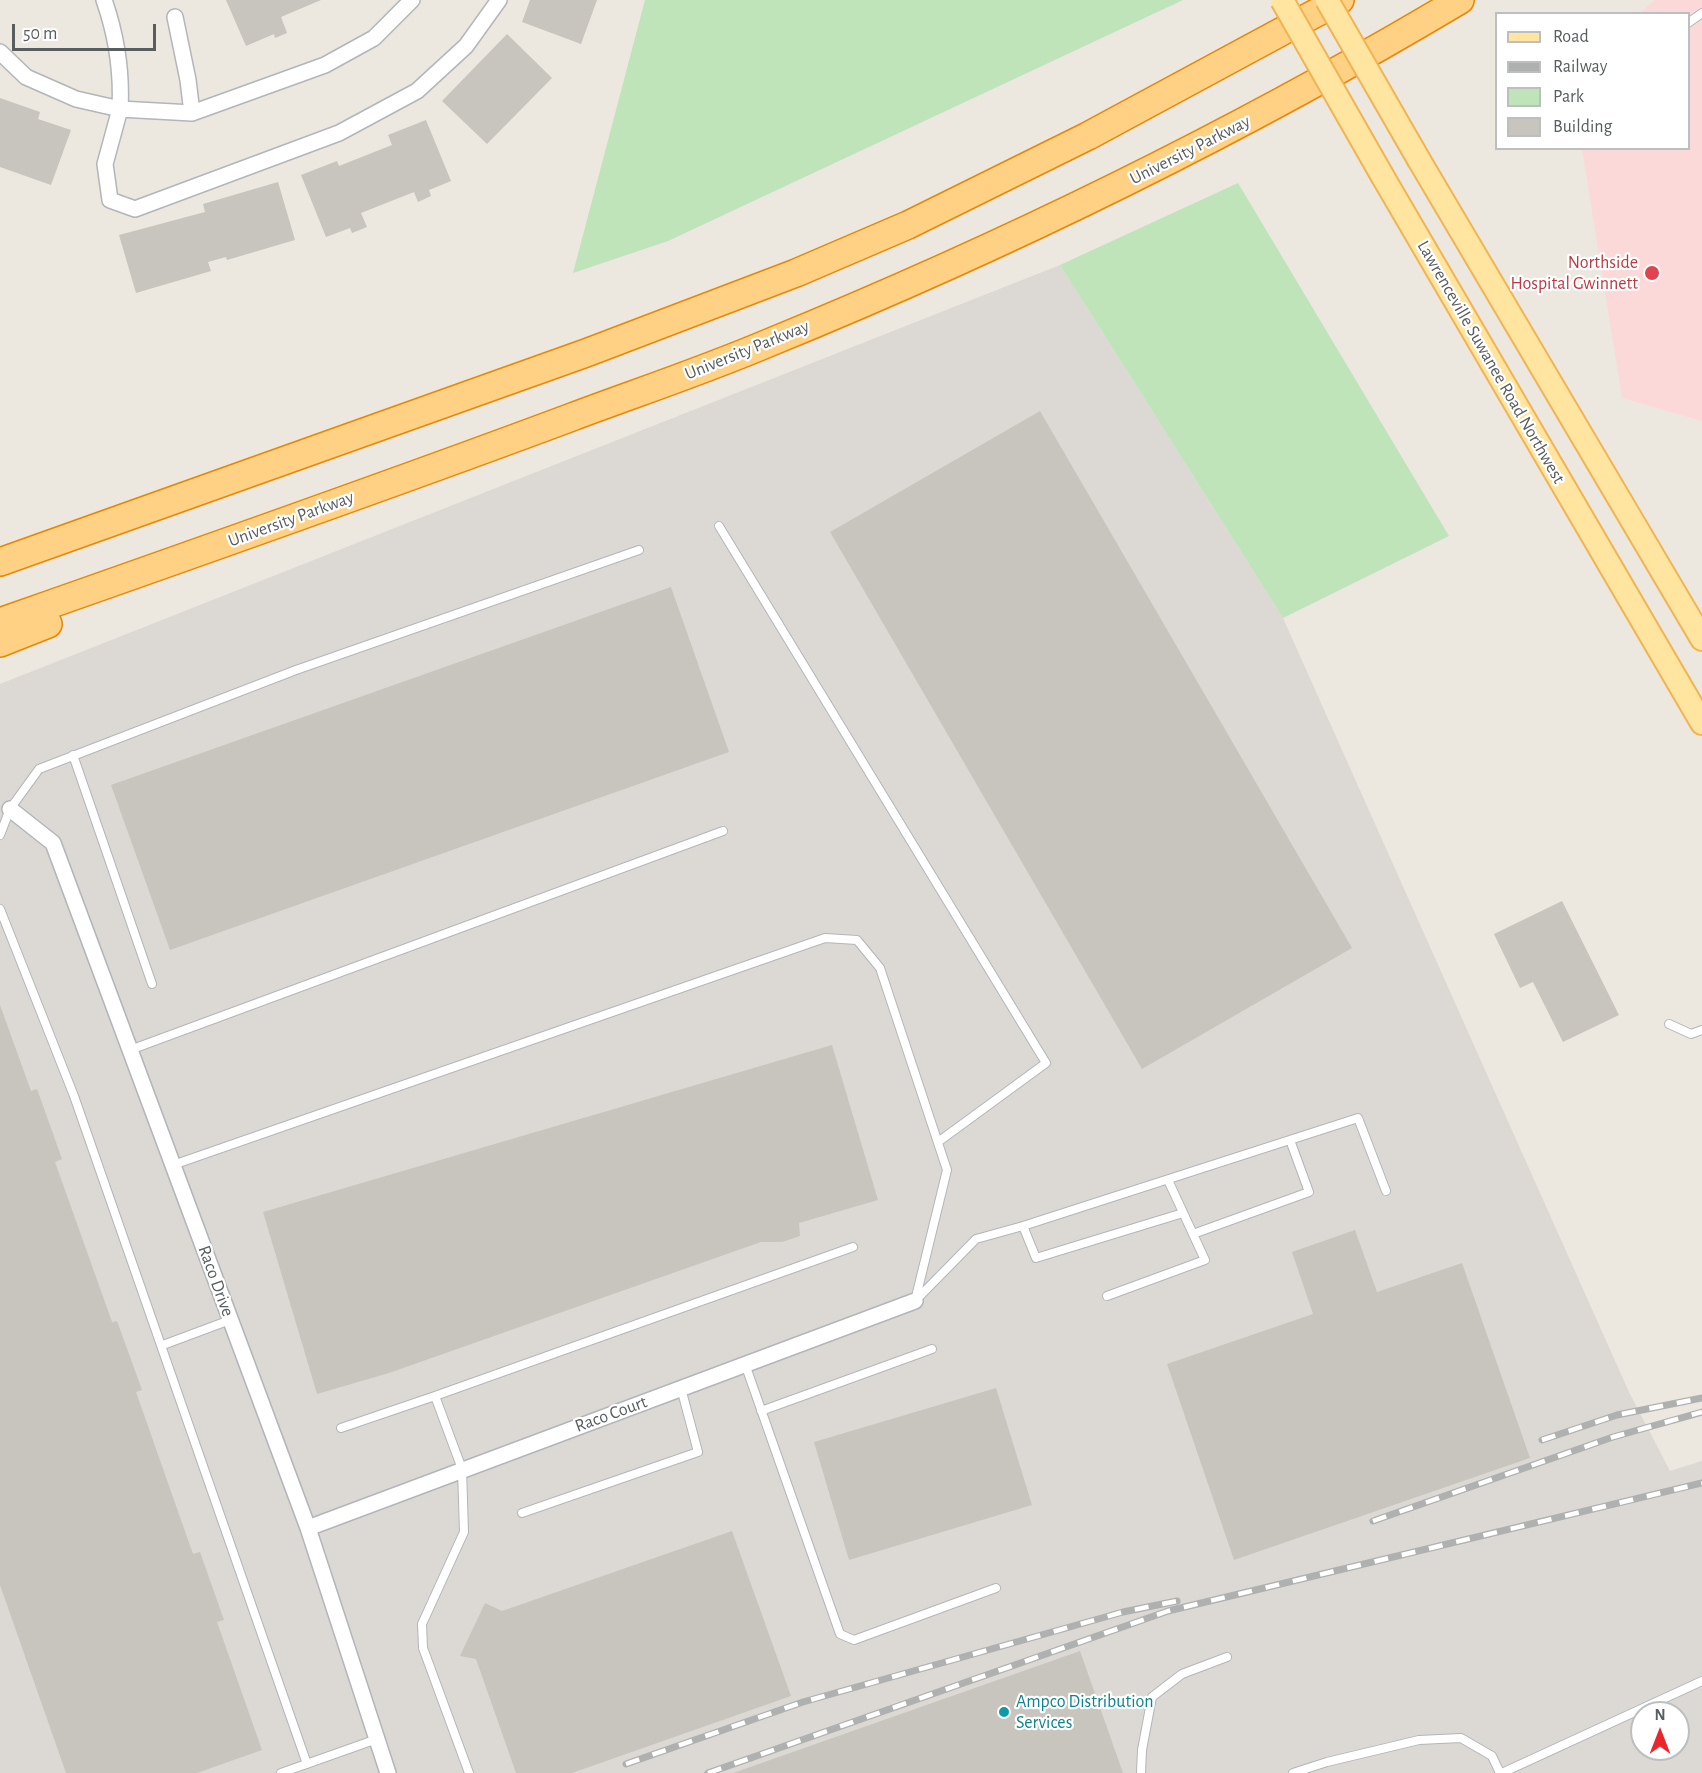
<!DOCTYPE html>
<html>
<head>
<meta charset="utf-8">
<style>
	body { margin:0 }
	#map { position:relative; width:1702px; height:1773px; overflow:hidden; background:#ece7df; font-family:"Alegreya Sans",sans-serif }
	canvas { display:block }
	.legend { position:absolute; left:1495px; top:12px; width:195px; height:138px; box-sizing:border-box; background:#fff; border:2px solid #bcbebf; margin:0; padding:8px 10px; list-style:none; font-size:18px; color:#585d60 }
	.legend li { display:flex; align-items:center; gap:12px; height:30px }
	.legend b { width:30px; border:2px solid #bcbebf }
	.north { position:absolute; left:1630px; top:1701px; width:60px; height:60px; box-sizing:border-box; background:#fff; border:2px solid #bcbebf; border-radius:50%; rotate:0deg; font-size:16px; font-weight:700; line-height:24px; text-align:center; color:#585d60 }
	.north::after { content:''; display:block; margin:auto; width:21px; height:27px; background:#ea262c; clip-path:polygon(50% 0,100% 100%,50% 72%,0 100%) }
	.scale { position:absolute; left:12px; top:24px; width:144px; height:27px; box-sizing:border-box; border:3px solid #585d60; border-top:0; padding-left:8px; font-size:18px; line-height:21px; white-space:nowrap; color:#585d60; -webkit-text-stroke:4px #fff; paint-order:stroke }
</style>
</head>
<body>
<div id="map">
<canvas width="1702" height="1773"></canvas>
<ul class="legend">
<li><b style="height:8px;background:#ffe5a0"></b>Road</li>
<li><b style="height:8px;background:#afb0b0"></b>Railway</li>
<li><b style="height:16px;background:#bfe4ba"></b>Park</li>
<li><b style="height:16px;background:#c8c4be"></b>Building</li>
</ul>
<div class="north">N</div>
<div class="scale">50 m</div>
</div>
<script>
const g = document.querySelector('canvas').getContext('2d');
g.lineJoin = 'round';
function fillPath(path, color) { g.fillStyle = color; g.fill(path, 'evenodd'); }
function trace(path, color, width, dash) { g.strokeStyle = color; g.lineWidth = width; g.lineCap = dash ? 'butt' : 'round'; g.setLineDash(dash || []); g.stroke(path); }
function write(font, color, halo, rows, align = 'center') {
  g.font = font + ' "Alegreya Sans",sans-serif'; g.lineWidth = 4.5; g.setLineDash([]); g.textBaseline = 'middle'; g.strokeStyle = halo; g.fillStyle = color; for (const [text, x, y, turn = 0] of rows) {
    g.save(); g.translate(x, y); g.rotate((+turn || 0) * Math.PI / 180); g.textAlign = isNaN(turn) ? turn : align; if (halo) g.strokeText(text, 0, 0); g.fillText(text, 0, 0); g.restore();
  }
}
const industrial = new Path2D(`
	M1060 265 1283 618 1629 1392 1670 1471 1702 1461V1773H0V684ZM1642 1713H1678V1749H1642Z`);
const medical = new Path2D(`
	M1655 0H1702V421L1622 398 1582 149 1688 148V14L1640 13Z`);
const green = new Path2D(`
	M645 0H1183L668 241 573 273Z
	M1238 183 1449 536 1283 618 1060 265Z`);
const building = new Path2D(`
	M226 0H321L281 17 287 33 275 38 274 34 246 46Z
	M530 0H597L581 44 522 22Z
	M507 34 552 78 487 144 442 101Z
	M0 98 40 112 38 119 71 130 51 185 0 167Z
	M426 120 451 181 429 190 431 196 418 202 414 192 361 213 367 227 352 233 350 228 326 237 301 175 337 161 339 166 392 145 388 135Z
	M278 182 295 240 227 260 226 257 208 262 211 271 136 293 119 235 205 212 203 204Z
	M1040 411 1352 948 1142 1069 830 532Z
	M671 587 729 752 170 950 111 785Z
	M1562 901 1619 1015 1563 1042 1533 982 1520 988 1494 934Z
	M0 1005 31 1091 37 1089 62 1159 55 1162 112 1322 117 1321 142 1390 136 1392 193 1554 200 1552 224 1620 217 1622 262 1750 197 1773H66L0 1585Z
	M832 1045 878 1200 799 1223 800 1236 782 1242H761L389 1373 317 1394 263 1212Z
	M1355 1230 1377 1292 1462 1263 1530 1458 1234 1560 1167 1364 1313 1314 1292 1252Z
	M996 1388 1032 1505 849 1560 814 1442Z
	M732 1531 791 1696 572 1773H516L476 1659 460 1656 485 1603 502 1611Z
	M1080 1651 1123 1773H733Z`);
const service = new Path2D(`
	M1688 23 1702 13
	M719 526 1046 1063 938 1142
	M73 755 152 984
	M0 835 10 809 39 769 296 670 639 550
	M0 909 74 1096 307 1764
	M1669 1024 1691 1034 1702 1030
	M130 1050 723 831
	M173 1165 825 938 857 940 880 968 947 1170 915 1301
	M1023 1226 1358 1118 1386 1191
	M1193 1234 1309 1192 1290 1140
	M1107 1296 1205 1260 1168 1180
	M916 1300 976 1239 1023 1226 1036 1258 1183 1213
	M163 1345 230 1320
	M745 1364 840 1634 854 1640 996 1588
	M761 1411 932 1349
	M341 1428 435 1396
	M522 1513 698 1452 681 1388
	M281 1773 377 1739
	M469 1773 423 1648 422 1624 464 1532 462 1469 435 1396 853 1247
	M1141 1773 1142 1750 1152 1697 1182 1674 1227 1657
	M1293 1773 1327 1762 1419 1740 1461 1738 1492 1756 1500 1773
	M1502 1773 1702 1681`);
const minor = new Path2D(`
	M412 0 374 38 325 65 192 113 120 109 105 164 110 200 135 209 339 133 417 91 466 46 499 0
	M175 17 188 80 192 113
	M0 52 26 77 76 99 120 109C122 71 117 37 104 0
	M10 809 53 843 308 1528 388 1773
	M308 1528 915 1301`);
const primary = new Path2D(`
	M1419 160 1702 639
	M1383 177 1702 723`);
const motorway = new Path2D(`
	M0 562 586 353 796 273 908 225 1088 136 1340 0
	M0 622C191 555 382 488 572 417 636 393 702 371 766 344 1006 246 1237 133 1460 0
	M0 643 48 624`);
const rail = new Path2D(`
	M1542 1440 1617 1415 1702 1398
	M1373 1521 1613 1437 1702 1412
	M626 1764 803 1702 1123 1612 1177 1601
	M708 1773 1168 1611 1702 1483`);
const primaryBridge = new Path2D(`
	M1282 0 1383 177
	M1327 0 1419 160`);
const markers = [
	[1652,273,8,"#e0444e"],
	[1004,1712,6,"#0f9aa8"]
];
const streetNames = [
	["University Parkway",1190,150,-27],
	["University Parkway",747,350,-22],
	["Lawrenceville Suwanee Road Northwest",1491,362,60],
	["University Parkway",291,519,-20],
	["Raco Drive",216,1281,70],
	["Raco Court",611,1414,-20]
];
const healthNames = [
	["Northside",1638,263],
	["Hospital Gwinnett",1638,284]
];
const cultureNames = [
	["Ampco Distribution",1016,1702],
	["Services",1016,1723]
];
fillPath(industrial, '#dcd9d4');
fillPath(medical, '#fbd9d9');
fillPath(green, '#bfe4ba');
fillPath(building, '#c8c4be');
trace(service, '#b2b6ba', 10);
trace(minor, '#b2b6ba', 18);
trace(primary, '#f2b351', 26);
trace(motorway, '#ea8700', 30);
trace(service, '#fff', 8);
trace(minor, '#fff', 15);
trace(primary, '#ffe5a0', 22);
trace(motorway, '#fed184', 27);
trace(rail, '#afb0b0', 7);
trace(rail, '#fff', 4.5, [14]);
trace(primaryBridge, '#f2b351', 26, []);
trace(primaryBridge, '#ffe5a0', 22);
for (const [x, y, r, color] of markers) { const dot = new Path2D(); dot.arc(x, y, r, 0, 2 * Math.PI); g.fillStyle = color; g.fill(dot); trace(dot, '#fff', 2); }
write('18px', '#585d60', '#fff', streetNames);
write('18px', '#be3a42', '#fff', healthNames, 'right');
write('18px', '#0d838f', '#fff', cultureNames, 'left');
</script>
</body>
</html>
